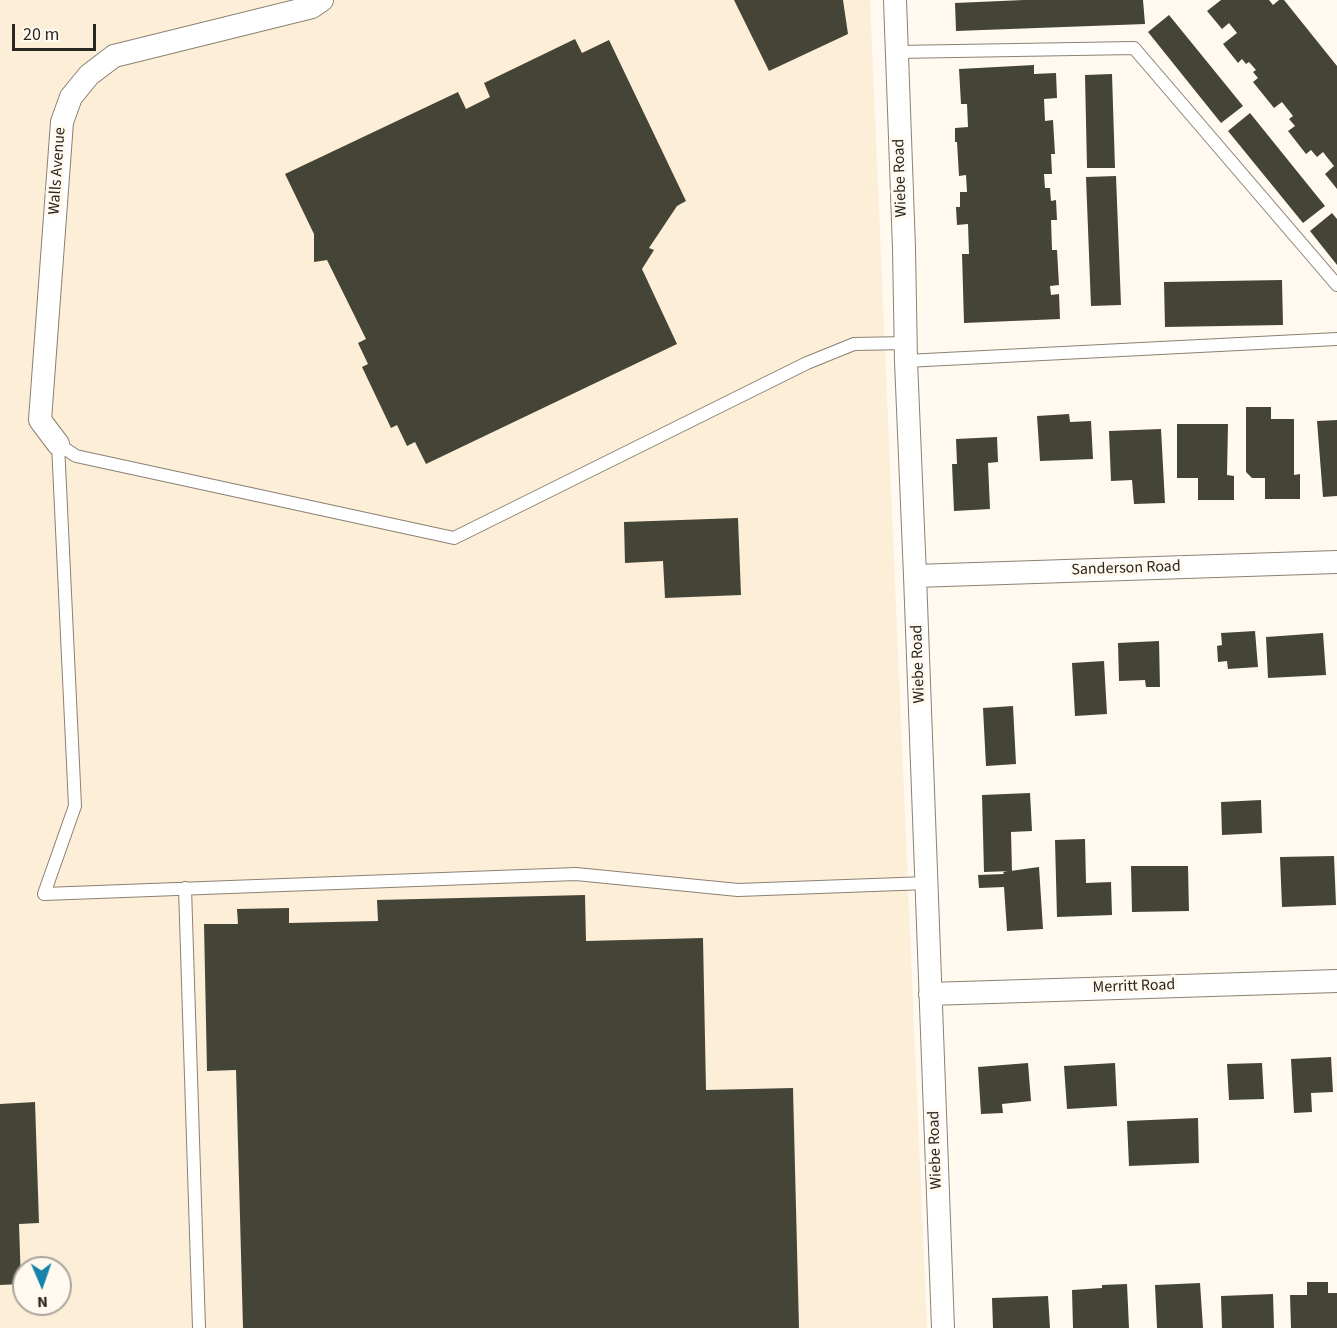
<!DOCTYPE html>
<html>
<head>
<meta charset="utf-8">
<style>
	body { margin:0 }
	#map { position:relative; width:1337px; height:1328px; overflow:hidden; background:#fff9ef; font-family:"Source Sans 3",sans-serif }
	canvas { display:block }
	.north { position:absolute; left:12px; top:1256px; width:60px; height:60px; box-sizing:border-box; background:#fff9ef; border:2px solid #aaa59c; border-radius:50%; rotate:178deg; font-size:16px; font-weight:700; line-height:24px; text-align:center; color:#2a2620 }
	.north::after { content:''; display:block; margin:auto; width:21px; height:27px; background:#1683ab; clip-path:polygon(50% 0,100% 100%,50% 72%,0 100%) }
	.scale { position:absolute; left:12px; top:24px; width:84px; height:27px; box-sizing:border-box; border:3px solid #2a2620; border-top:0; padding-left:8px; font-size:18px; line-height:21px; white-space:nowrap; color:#2a2620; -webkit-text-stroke:4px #fff9ef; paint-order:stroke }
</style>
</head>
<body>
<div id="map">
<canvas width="1337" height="1328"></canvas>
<div class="north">N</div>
<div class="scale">20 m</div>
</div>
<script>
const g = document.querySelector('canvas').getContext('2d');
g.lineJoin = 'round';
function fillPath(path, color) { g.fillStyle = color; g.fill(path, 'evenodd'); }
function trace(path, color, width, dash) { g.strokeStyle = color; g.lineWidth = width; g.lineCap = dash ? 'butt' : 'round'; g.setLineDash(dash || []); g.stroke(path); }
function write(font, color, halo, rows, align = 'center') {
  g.font = font + ' "Source Sans 3",sans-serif'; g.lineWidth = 6; g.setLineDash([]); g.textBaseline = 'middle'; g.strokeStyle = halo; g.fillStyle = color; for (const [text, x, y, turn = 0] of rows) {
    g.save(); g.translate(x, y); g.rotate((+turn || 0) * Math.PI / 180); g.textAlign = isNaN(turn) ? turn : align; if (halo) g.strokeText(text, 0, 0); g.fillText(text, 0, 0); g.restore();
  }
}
const built = new Path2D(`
	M0 0H870L927 1328H0ZM24 1268H60V1304H24Z`);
const building = new Path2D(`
	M734 0H843L848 34 769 71Z
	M1024 0H1143L1145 24 956 31 955 3Z
	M1221 0H1269L1273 5 1279 0H1284L1337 66V189L1325 174 1334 166 1323 152 1317 157 1311 150 1306 154 1288 131 1295 126 1289 119 1293 116 1282 102 1274 108 1253 82 1258 78 1253 72 1256 70 1249 62 1246 64 1242 59 1238 63 1223 44 1237 33 1229 23 1222 29 1207 11Z
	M1169 15 1243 106 1221 123 1148 32Z
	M575 39 582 53 609 40 686 201 677 206 649 248 654 250 642 269 677 344 426 464 415 442 407 446 397 425 391 428 362 367 368 364 358 343 366 339 327 260 314 262V234L285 174 458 92 466 109 490 97 484 83Z
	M1034 65V74L1056 73 1057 98 1044 99 1045 121 1053 120 1055 154H1051L1052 174H1044L1045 188H1050L1051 201 1056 200 1057 220H1051L1052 250H1057L1059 285 1050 286 1051 295 1059 294 1060 319 964 323 962 254H969L968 224 957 225 956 207H960V192H967L966 175 959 176 957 142H955V128L968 127 967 104H961L959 69Z
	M1112 74 1115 168H1087L1085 75Z
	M1250 113 1325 206 1303 223 1228 131Z
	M1116 176 1121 305 1091 306 1086 177Z
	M1332 213 1337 219V265L1310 231Z
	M1282 280 1283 325 1165 327 1164 282Z
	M1246 407H1271V419H1294V475L1300 474V499H1265V478H1252L1246 472Z
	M1069 414 1070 422 1091 421 1093 459 1040 461 1037 416Z
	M1337 420V496L1323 497 1317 421Z
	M1177 424H1228L1227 475 1234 476V500H1198V478H1177Z
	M1161 429 1165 503 1134 504 1132 480 1111 481 1109 431Z
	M997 437 998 462 988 463 990 509 954 511 952 464H957L956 439Z
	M738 518 741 595 665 598 663 561 625 563 624 522Z
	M1255 631 1258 667 1228 669 1227 661 1218 662 1217 646 1222 645 1221 633Z
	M1323 633 1326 675 1268 678 1266 637Z
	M1159 641 1160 687H1146L1145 680 1119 681 1118 643Z
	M1104 661 1107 714 1075 716 1072 663Z
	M1013 706 1016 764 986 766 983 708Z
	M1030 793 1032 831 1011 832 1012 871 984 872 982 795Z
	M1261 800 1262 833 1222 835 1221 802Z
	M1085 839 1086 883 1111 882 1112 915 1057 917 1055 840Z
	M1334 856 1336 905 1282 907 1280 857Z
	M1131 866H1188L1189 911 1132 912Z
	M1039 867 1043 929 1007 931 1004 887 979 888 978 875 1004 874 1003 872Z
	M585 895 586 941 703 938 706 1090 793 1088 799 1328H243L236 1070 207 1071 204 924H238L237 909 289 908V923L378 921 377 900Z
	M1331 1057 1333 1092 1311 1093 1312 1112 1294 1113 1291 1059Z
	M1028 1063 1031 1101 1002 1104 1003 1113 981 1114 978 1067Z
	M1115 1063 1117 1106 1067 1109 1064 1066Z
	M1262 1063 1264 1099 1229 1100 1227 1064Z
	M35 1102 39 1223 19 1224 21 1284 0 1285V1104Z
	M1198 1118 1199 1163 1129 1166 1127 1121Z
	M1307 1282H1328V1293H1337V1328H1291L1290 1295H1307Z
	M1200 1283 1203 1328H1157L1155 1285Z
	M1127 1284 1129 1328H1073L1072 1290 1102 1288V1285Z
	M1273 1294 1274 1328H1222L1221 1296Z
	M1048 1296 1050 1328H993L992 1298Z`);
const lane = new Path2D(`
	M897 52 1134 48 1337 285
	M906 361 1337 339
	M58 444 75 806 44 894 576 874 738 890 927 883
	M58 444 76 456 454 538 807 363 854 344 906 343
	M185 888 199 1328`);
const street = new Path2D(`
	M895 0 904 248 906 361 915 576 943 1328
	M58 444 40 420 62 122 71 97 89 75 114 56 312 7 322 0
	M915 576 1337 562
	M930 994 1337 981`);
const streetNames = [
	["Walls Avenue",58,171,-86],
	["Wiebe Road",901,178,-92],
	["Sanderson Road",1126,569,-2],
	["Wiebe Road",919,664,-92],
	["Merritt Road",1134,987,-2],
	["Wiebe Road",936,1150,-92]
];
fillPath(built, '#fdeed8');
fillPath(building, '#454537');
trace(lane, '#8b8173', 14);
trace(street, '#8b8173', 24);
trace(lane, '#fff', 12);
trace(street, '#fff', 22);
write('16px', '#2a2620', '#fff9ef', streetNames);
</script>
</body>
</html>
